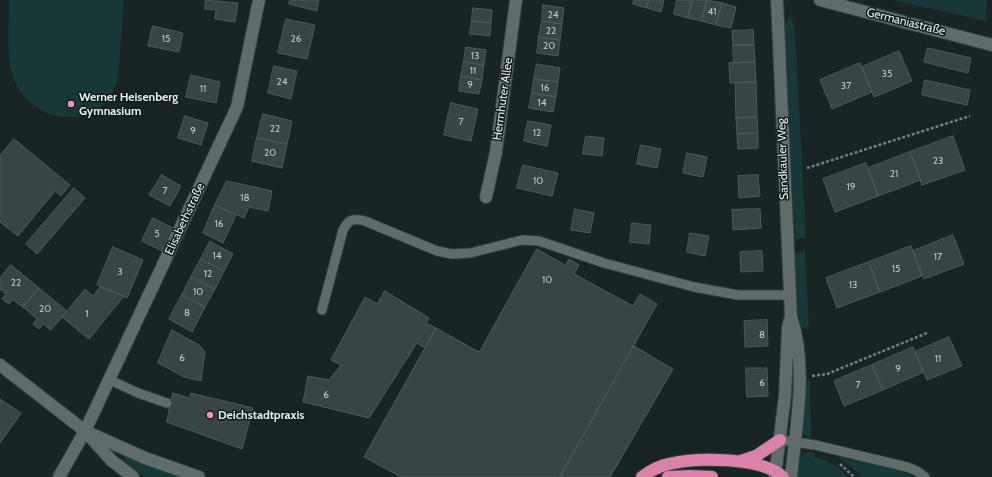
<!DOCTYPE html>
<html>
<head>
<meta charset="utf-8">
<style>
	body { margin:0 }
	canvas { display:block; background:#192424 }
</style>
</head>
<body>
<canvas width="992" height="477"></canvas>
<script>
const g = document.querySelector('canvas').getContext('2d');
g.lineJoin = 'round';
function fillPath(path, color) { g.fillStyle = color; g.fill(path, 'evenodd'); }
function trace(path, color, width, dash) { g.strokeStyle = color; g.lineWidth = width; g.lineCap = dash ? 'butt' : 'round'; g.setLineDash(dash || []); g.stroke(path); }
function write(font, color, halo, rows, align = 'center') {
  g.font = font + ' Cabin,sans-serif'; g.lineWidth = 3; g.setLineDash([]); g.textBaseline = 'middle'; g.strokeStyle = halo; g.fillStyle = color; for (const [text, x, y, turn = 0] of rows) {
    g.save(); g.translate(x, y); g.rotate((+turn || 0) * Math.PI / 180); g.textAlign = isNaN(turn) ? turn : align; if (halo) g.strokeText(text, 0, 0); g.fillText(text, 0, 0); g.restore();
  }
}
const green = new Path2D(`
	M9 0H124L118 79C115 87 112 96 105 103 77 130 30 116 15 82 5 61 10 24 9 0Z
	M892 0H987L986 21Z
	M791 15 795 30 806 238 795 239 784 25Z
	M805 251 809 328H799L794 252Z
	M805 380H810L811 439 801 433Z
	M812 451 815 457C828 460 839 467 848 477H796L798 459 805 453Z
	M126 454 183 477H145L121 463Z
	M837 457 889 467 916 477H862L854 469Z`);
const building = new Path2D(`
	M206 0 238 3 235 22 215 19 216 10 205 9Z
	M290 0H319L317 11 289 4Z
	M634 0H649L647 8 633 4Z
	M649 0H664L661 12 647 8Z
	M677 0H692L688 18 674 14Z
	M692 0H707L702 21 688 18Z
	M707 0 722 3 716 25 702 21Z
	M722 3 736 7 731 28 716 25Z
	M543 5 564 8 562 24 542 21Z
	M473 8 492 10 491 23 472 21Z
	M286 19 315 25 307 59 278 53Z
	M472 21 491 23 490 36 470 34Z
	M542 21 562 24 560 40 539 37Z
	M153 26 183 33 179 52 148 46Z
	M753 30 754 45H733L732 31Z
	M539 37 560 40 558 56 537 53Z
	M733 45H754L755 62 734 63Z
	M466 47 486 50 484 65 464 62Z
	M928 48 971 58 968 73 924 62Z
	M899 51 912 81 874 97 862 67Z
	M464 62 484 65 482 80 461 76Z
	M755 62 756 82 730 83 729 63Z
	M860 63 872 92 832 109 820 80Z
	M537 64 560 68 558 82 534 79Z
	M274 66 297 71 291 99 268 93Z
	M191 75 220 82 216 103 186 97Z
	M461 76 482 80 479 94 459 91Z
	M534 79 558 82 556 97 532 93Z
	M925 80 970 90 967 105 922 95Z
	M756 82 757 117 736 118 735 83Z
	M532 93 556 97 553 112 529 108Z
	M451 103 478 109 471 141 444 135Z
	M263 114 292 121 287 144 257 138Z
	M185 116 208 123 201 145 178 138Z
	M757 117 758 133 737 134 736 118Z
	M528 121 551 125 547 146 524 141Z
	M758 133V148L738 149 737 134Z
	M586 136 604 138 602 156 583 154Z
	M953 136 965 170 922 185 910 152Z
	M257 138 287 144 282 168 252 161Z
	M14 139 70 185 61 196 55 191 18 236 0 222V156Z
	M641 145 661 149 657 168 637 164Z
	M910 152 921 180 878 196 868 168Z
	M687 153 707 157 703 177 683 173Z
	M866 163 878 196 835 212 823 179Z
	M523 165 558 173 552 196 517 188Z
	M162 175 181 186 170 206 149 195Z
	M758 175 760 196 739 198 738 176Z
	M227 181 272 191 268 211 249 207 244 218 215 205Z
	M74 188 85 198 37 254 26 244Z
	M215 205 236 215 223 243 203 233Z
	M575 209 594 213 590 233 571 230Z
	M760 209 761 228 733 230 732 210Z
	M153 218 173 228 162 251 142 241Z
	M632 223 651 225 649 244 630 242Z
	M690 233 709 236 705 256 687 252Z
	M953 235 964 264 924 279 913 251Z
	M210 241 233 254 224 271 201 259Z
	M911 246 922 276 880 292 869 262Z
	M113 247 143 260 127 298 97 285Z
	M537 249 565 265 569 259 579 265 574 274 633 306 640 294 657 304 560 477H401L364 457 436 328 479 352Z
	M762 251 763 271 741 272 740 252Z
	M201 259 224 271 215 289 191 277Z
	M869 262 880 292 837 308 826 278Z
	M11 265 39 288 23 307 13 300 9 304 2 299 6 294 0 289V278Z
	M191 277 215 289 205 307 182 295Z
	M101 286 124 296 89 339 62 317 85 289 93 296Z
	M39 288 67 311 51 330 43 324 39 329 33 324 37 319 23 307Z
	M385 291 429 318 426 323 436 328 425 348 417 343 369 418 303 402 308 376 329 380 341 365 331 360 365 297 377 304Z
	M182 295 205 307 192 332 169 319Z
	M767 320 768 346 745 347 744 321Z
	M172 330 199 345 205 352 201 381 184 377 158 363Z
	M949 337 962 366 927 380 915 352Z
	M634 346 673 369 610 477H560Z
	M913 347 924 372 883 390 872 365Z
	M872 365 883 390 844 406 834 381Z
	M746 368H767L768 396 747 397Z
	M173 393 189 398 191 393 253 408 242 449 167 422Z
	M0 399 21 413 0 443Z`);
const path = new Path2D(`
	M807 168 970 116
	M812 376 827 374 927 333
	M840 464 854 477`);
const lane = new Path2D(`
	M322 310 343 230C349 219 353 218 365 221L437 251 452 254 470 253 522 240 539 241 604 263 694 287 738 295H790
	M110 380 138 393 167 403
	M780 440 815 445 907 467 917 471 925 477`);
const street = new Path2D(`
	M820 0 992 45
	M486 197 496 152 516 0
	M59 477 85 431 237 107 259 0`);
const secondary = new Path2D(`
	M777 0 791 317C808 367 796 425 791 477
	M0 365 85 431 111 460 133 477
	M87 432 145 458 199 477
	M775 477 785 395 788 328 790 319`);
const highway = new Path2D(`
	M741 461 756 456 780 440
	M642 477C650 471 659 466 669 464 696 457 762 457 783 477
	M668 477 691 476 712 477`);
const markers = [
	[71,104,4,"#fd8ebe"],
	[210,415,4,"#fd8ebe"]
];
const numberNames = [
	["41",712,12],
	["24",553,15],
	["22",551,31],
	["15",166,39],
	["26",296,39],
	["20",549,46],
	["13",475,56],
	["11",473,71],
	["35",887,74],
	["24",282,82],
	["9",470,85],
	["37",846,86],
	["16",545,88],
	["11",203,89],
	["14",542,103],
	["7",461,122],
	["22",275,129],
	["9",193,131],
	["12",537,133],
	["20",270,153],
	["23",938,161],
	["21",894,174],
	["10",538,181],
	["19",851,187],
	["7",165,191],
	["18",245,198],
	["16",219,224],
	["5",157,234],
	["14",217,256],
	["17",938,257],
	["15",896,269],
	["3",120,272],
	["12",208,274],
	["10",547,280],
	["22",16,283],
	["13",853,285],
	["10",198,292],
	["20",45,309],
	["8",187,313],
	["1",87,314],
	["8",762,335],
	["6",182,358],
	["11",938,359],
	["9",898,369],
	["6",762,383],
	["7",858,385],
	["6",326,395]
];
const streetNames = [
	["Germaniastraße",906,22,14],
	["Herrnhuter Allee",503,99,-82],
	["Sandkauler Weg",783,159,-92],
	["Elisabethstraße",185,219,-65]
];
const poiNames = [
	["Werner Heisenberg",79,97],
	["Gymnasium",79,111],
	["Deichstadtpraxis",218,415]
];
fillPath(green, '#173837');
fillPath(building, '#394545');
trace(building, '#4d5959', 1);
trace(lane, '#363f3e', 11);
trace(street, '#363f3e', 14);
trace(secondary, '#363f3e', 14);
trace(highway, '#363f3e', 14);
trace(path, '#767f7f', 2.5, [3, 2]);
trace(lane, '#5f6c6b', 9);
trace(street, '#5f6c6b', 12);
trace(secondary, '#5f6c6b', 12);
trace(highway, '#d883a7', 12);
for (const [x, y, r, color] of markers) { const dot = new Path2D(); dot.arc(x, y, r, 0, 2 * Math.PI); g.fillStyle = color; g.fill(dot); trace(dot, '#101b1b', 1.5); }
write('10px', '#bcc4c4', null, numberNames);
write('12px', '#e7eeee', '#101b1b', streetNames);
write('bold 12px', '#e7eeee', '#101b1b', poiNames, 'left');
</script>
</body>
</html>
